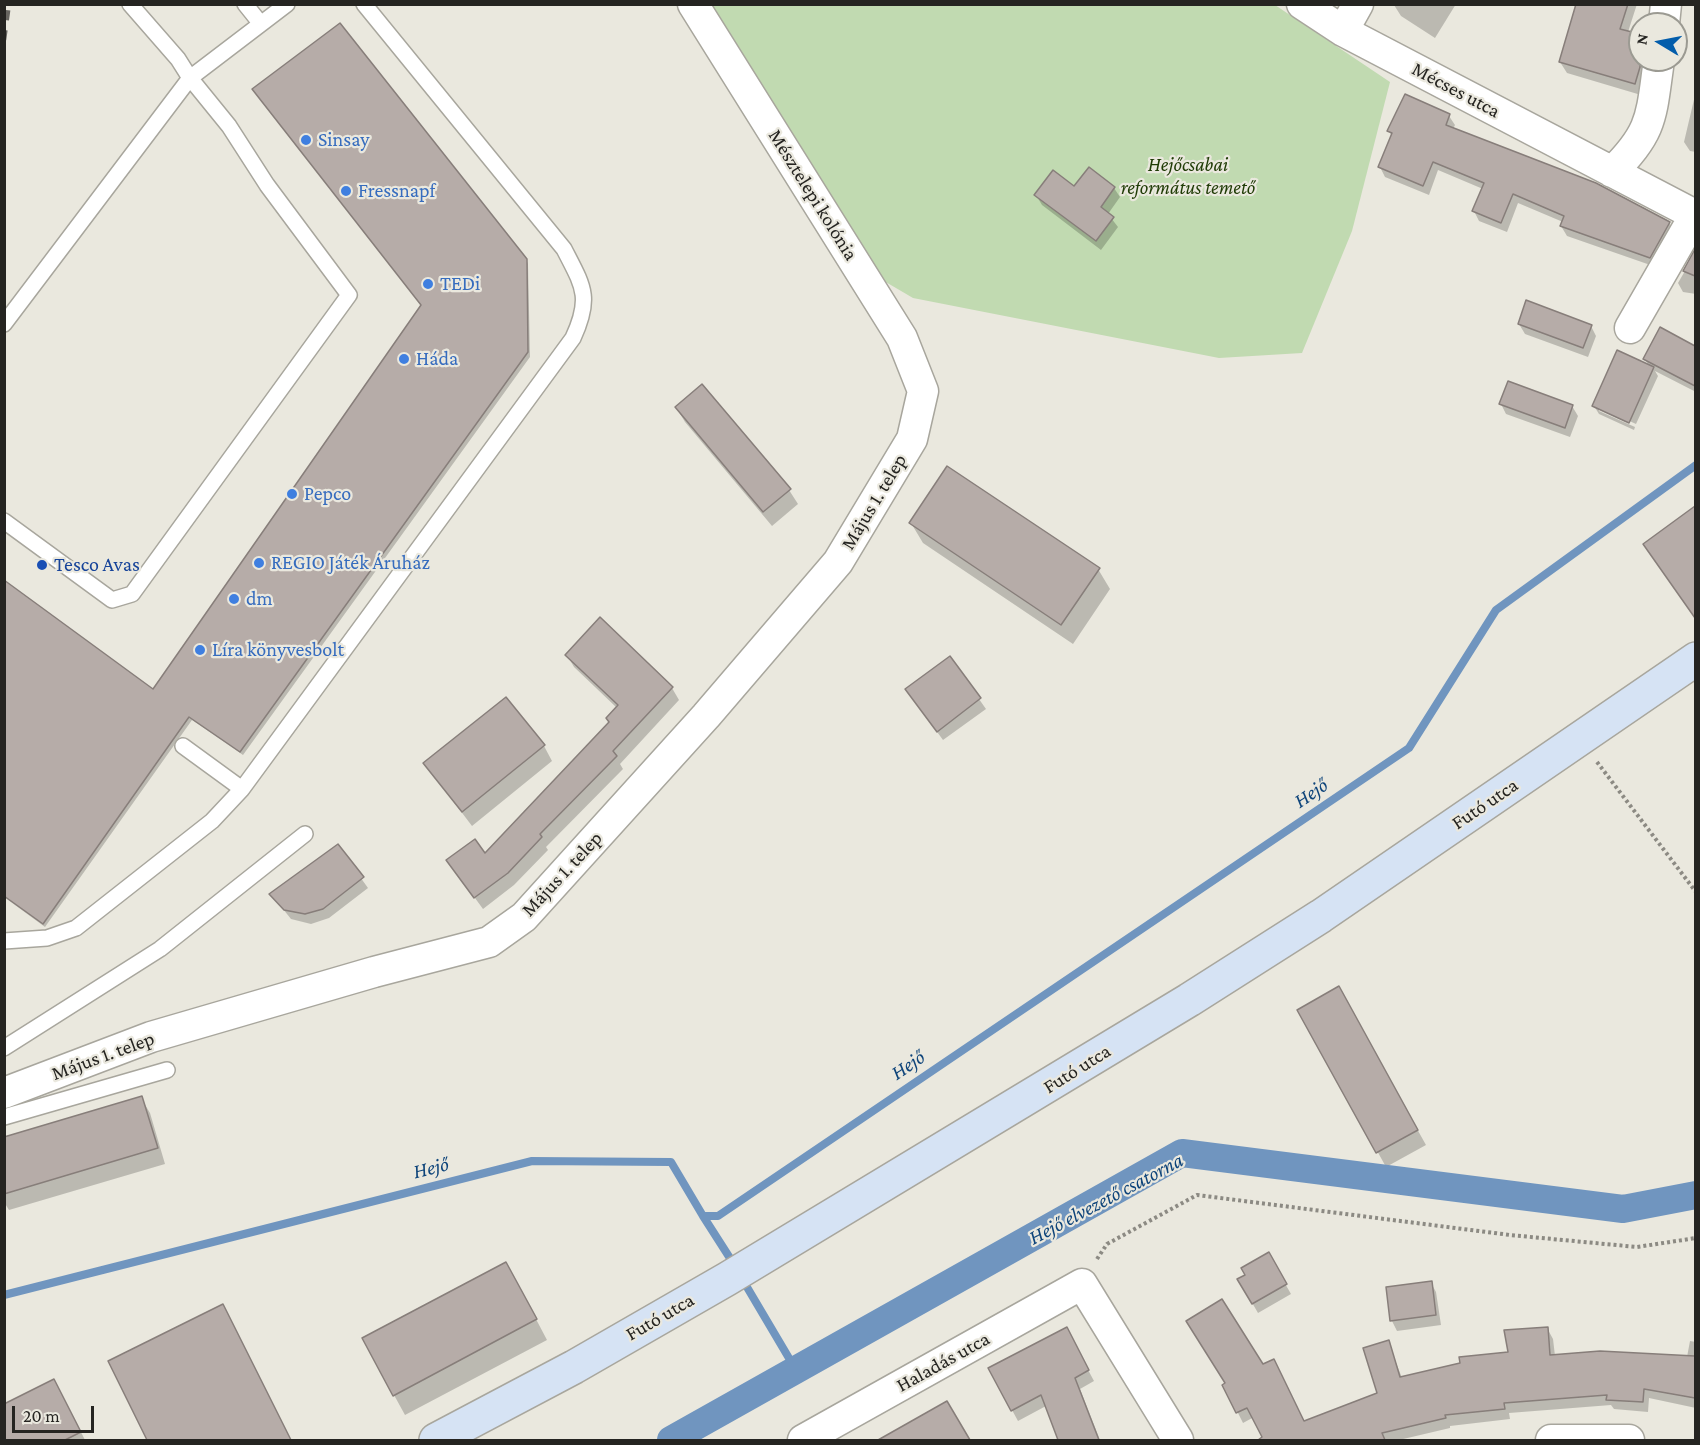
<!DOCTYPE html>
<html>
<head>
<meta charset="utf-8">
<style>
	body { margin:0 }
	#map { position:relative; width:1700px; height:1445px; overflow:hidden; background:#eae8de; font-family:"Crimson Pro",serif }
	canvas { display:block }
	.frame { position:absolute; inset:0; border:6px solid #252421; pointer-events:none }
	.north { position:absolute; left:1628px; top:12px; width:60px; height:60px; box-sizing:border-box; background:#eae8de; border:2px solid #9b9a92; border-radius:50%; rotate:280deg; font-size:16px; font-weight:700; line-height:24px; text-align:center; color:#252421 }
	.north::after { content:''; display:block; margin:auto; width:21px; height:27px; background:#035dab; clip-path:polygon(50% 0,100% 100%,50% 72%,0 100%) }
	.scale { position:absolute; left:12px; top:1406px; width:82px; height:27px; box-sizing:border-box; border:3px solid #252421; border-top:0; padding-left:8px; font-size:18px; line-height:21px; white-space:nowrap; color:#252421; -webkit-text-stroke:4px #eae8de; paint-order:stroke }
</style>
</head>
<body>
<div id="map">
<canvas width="1700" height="1445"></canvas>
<div class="frame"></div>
<div class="north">N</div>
<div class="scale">20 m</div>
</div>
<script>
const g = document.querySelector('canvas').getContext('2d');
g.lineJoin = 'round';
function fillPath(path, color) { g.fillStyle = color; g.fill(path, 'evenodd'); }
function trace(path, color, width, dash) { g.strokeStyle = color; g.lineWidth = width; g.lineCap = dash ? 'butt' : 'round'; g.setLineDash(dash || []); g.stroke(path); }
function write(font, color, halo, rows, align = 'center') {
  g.font = font + ' "Crimson Pro",serif'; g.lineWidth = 4.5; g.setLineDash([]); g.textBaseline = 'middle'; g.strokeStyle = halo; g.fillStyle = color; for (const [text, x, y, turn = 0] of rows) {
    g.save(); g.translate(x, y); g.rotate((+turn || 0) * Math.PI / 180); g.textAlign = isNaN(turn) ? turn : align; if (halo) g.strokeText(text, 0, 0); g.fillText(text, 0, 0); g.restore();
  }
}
const green = new Path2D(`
	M712 5H1275L1390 82 1352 231 1302 353 1219 358 913 298 884 281Z`);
const shadow = new Path2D(`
	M1456 4 1435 38 1401 16 1394 5Z
	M1584 4H1637L1628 32 1640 36V60H1651L1641 95 1567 73 1560 62Z
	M1696 91V152L1690 151 1684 142Z
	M1449 116 1455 125 1453 129 1669 223 1675 232 1656 267 1567 236 1561 226 1563 222 1518 203 1507 232 1479 221 1474 211 1483 189 1438 170 1429 195 1385 177 1380 167 1392 136 1389 131Z
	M1075 188H1114L1120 197 1108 214 1118 227 1101 250 1042 205 1036 195Z
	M1696 252V294L1683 292 1678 283Z
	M526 259 528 264 530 357 243 755 192 720 45 927 4 897V581L153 691Z
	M1519 324 1591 326 1596 336 1588 357 1525 334Z
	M1660 329 1696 347V392L1655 371 1658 376 1636 424 1599 407V411L1635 427 1634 430 1599 414 1594 406 1649 366 1645 359Z
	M1501 404 1572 406 1578 416 1570 437 1506 414Z
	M676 407 789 490 798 504 772 526 685 422Z
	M1696 508V618L1645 544Z
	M911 523 1098 569 1110 589 1073 644 923 543Z
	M567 655 672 688 679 700 620 764 623 769 546 847 548 850 514 885 483 909 448 861 485 855 610 723 617 708 574 667Z
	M950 658 986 709 943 740 913 699Z
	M544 746 552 761 472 826 425 764Z
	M338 846 368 888 329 918 311 924 291 919 271 894Z
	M1338 988 1426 1145 1386 1167 1299 1010Z
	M141 1098 150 1113 165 1164 9 1210 4 1202V1139Z
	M1268 1254 1291 1294 1258 1313 1239 1280Z
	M517 1283 547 1340 405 1415 394 1395Z
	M1431 1283 1436 1292 1441 1325 1397 1331 1392 1321 1388 1289Z
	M231 1321 291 1440H148L110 1361Z
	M1547 1328 1553 1339 1555 1356 1687 1357 1690 1341 1696 1342V1408L1649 1398 1648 1412 1614 1409 1611 1405 1509 1413 1510 1419 1450 1426V1428L1399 1440H1266L1254 1417 1243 1423 1224 1385 1262 1366 1304 1422 1379 1394 1388 1342 1402 1378 1509 1353Z
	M1072 1340 1094 1381 1080 1389 1100 1440H1059L1046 1406 1018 1421 1012 1410Z
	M62 1395 85 1440H4V1406Z
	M947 1403 968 1440H883Z`);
const stream = new Path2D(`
	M703 1216 735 1266
	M741 1277 796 1370
	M4 1295 532 1161 671 1162 703 1216H718L1409 748 1496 610 1696 465`);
const canal = new Path2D(`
	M671 1440 1182 1153 1623 1209 1696 1195`);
const building = new Path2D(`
	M1576 4H1628L1620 29 1640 34V67L1635 84 1559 62Z
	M340 23 527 259 528 352 240 752 189 717 43 924 4 896V580L153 689 421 305 252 89Z
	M1405 94 1450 114 1446 125 1596 183 1670 222 1650 258 1560 226 1564 216 1513 194 1501 223 1472 211 1484 183 1433 162 1423 186 1378 167 1392 133 1387 131Z
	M1089 167 1115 187 1101 207 1114 217 1096 241 1034 195 1053 170 1074 186Z
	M1695 249V276L1683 271Z
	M1526 300 1592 325 1583 348 1518 324Z
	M1660 327 1695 346V386L1643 359Z
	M1617 350 1654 367 1629 423 1592 406Z
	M1508 381 1573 405 1565 428 1499 404Z
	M702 384 791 489 763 512 675 407Z
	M947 466 1100 568 1061 625 909 523Z
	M1695 506V618L1643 544Z
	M600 617 673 687 613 751 617 756 540 834 542 837 508 873 474 898 446 860 475 839 485 853 609 722 606 718 618 705 565 655Z
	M950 656 981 698 937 732 905 689Z
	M506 697 545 745 462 812 423 763Z
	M338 844 364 877 323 909 305 914 284 910 269 894Z
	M1339 986 1418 1130 1376 1153 1297 1010Z
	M142 1096 158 1148 4 1194V1137Z
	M1269 1252 1287 1284 1252 1304 1237 1279 1245 1275 1241 1268Z
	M506 1262 537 1319 393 1396 362 1338Z
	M1432 1281 1436 1315 1390 1321 1386 1287Z
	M1222 1299 1263 1364 1274 1359 1304 1421 1377 1393 1363 1348 1389 1340 1400 1377 1460 1363 1459 1357 1508 1352 1504 1330 1548 1327 1550 1355 1600 1351 1695 1356V1398L1644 1389 1643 1402 1606 1400 1607 1395 1504 1403 1505 1409 1445 1415 1446 1418 1382 1433 1385 1440H1258L1262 1437 1247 1408 1236 1413 1222 1385 1225 1383 1186 1321Z
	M223 1304 291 1440H147L108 1361Z
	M1067 1327 1089 1370 1075 1378 1099 1440H1058L1041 1395 1011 1411 988 1368Z
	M54 1379 81 1432 65 1440H4V1404Z
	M947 1401 970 1440H878Z`);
const path = new Path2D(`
	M1597 762 1696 892
	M1097 1259 1107 1244 1197 1195 1510 1235 1637 1247 1696 1238`);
const lane = new Path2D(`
	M245 4 261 24
	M4 324 190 78 287 4
	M4 521 112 600 132 594 349 295 267 185 229 126 190 78 178 59 130 4
	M183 746 242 789
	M4 941 47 938 76 928 212 821 242 789 573 338C592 297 583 286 564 249L364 4
	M4 1048 160 949 305 834
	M4 1117 167 1070`);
const street = new Path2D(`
	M1302 4 1343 31 1695 215 1630 328
	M1664 24 1666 4
	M1343 31 1358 4
	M1612 172C1654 131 1651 115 1659 60
	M4 1093 151 1037 374 972 489 942 524 917 706 716 838 562 912 439 923 391 902 338 693 4
	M803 1440 1082 1284 1178 1440
	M1551 1440H1629`);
const secondary = new Path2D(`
	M436 1440 574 1367 727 1279 1189 1000 1321 916 1696 659`);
const rail = new Path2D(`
	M4 40 9 4`);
const markers = [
	[306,140,6,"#3f7fe0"],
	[346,191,6,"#3f7fe0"],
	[428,284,6,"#3f7fe0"],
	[404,359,6,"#3f7fe0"],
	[292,494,6,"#3f7fe0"],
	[259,563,6,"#3f7fe0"],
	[42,565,6,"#1a4fb4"],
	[234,599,6,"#3f7fe0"],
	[200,650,6,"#3f7fe0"]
];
const streetNames = [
	["Mécses utca",1456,90,28],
	["Mésztelepi kolónia",813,195,58],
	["Május 1. telep",874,502,-59],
	["Futó utca",1485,804,-34],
	["Május 1. telep",562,874,-47],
	["Május 1. telep",103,1056,-20],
	["Futó utca",1077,1069,-32],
	["Futó utca",660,1317,-30],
	["Haladás utca",943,1362,-29]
];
const shopNames = [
	["Sinsay",318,140],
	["Fressnapf",358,191],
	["TEDi",440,284],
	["Háda",416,359],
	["Pepco",304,494],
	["REGIO Játék Áruház",271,563],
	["dm",246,599],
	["Líra könyvesbolt",212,650]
];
const parkNames = [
	["Hejőcsabai",1188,165],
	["református temető",1188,188]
];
const transitNames = [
	["Tesco Avas",54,565]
];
const waterNames = [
	["Hejő",1311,793,-34],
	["Hejő",908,1065,-34],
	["Hejő",431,1168,-14],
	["Hejő elvezető csatorna",1106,1199,-28]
];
fillPath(green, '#c1dab1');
fillPath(shadow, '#0003');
trace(stream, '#7095bf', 8);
trace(canal, '#7095bf', 28);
fillPath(building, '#b6aca8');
trace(building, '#877e7a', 1.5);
trace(lane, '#a8a69d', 18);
trace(street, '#a8a69d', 33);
trace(secondary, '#a8a69d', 36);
trace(path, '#8c8a83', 4, [3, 3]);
trace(lane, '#fff', 15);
trace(street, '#fff', 30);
trace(secondary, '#d6e3f4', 33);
trace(rail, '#676560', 4.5, [10, 10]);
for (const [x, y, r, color] of markers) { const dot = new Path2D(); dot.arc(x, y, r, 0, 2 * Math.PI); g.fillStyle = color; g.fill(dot); trace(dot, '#eae8de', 2); }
write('20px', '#252421', '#eae8de', streetNames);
write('20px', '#366cbe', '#eae8de', shopNames, 'left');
write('italic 20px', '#1f3b05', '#eae8de', parkNames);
write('20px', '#164399', '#eae8de', transitNames, 'left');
write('italic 21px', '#0e447a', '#eae8de', waterNames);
</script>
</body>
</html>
